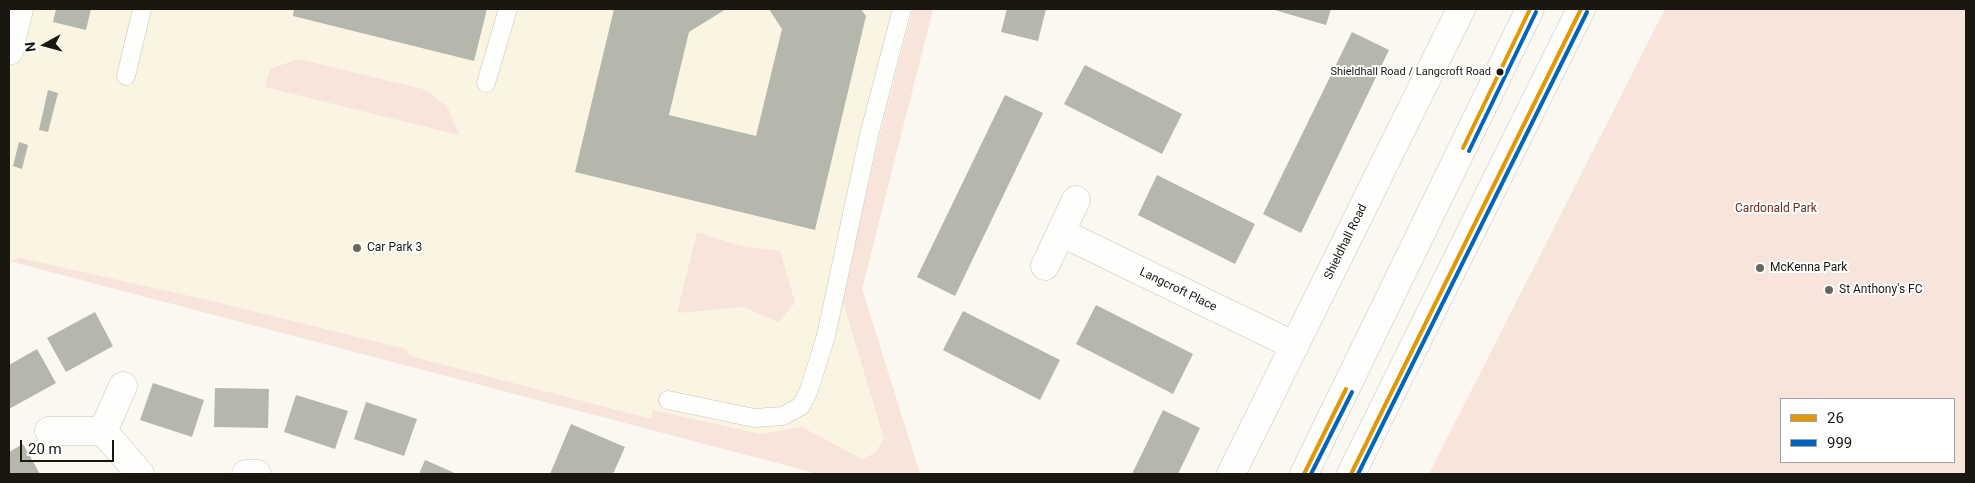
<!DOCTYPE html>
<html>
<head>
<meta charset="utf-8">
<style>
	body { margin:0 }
	#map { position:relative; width:1975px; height:483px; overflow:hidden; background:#faf8f0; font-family:Roboto,sans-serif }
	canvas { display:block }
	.frame { position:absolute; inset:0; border:10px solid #191710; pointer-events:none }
	.legend { position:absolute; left:1780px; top:398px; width:175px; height:65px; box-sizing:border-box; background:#fff; border:1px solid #a3a29f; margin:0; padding:6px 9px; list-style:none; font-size:15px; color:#191710 }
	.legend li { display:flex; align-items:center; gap:10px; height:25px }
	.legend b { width:25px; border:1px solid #a3a29f }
	.north { position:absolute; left:20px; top:20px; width:50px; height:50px; -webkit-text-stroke:4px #fff; paint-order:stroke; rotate:263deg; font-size:14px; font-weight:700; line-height:20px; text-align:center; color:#191710 }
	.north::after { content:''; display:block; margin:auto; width:18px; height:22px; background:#191710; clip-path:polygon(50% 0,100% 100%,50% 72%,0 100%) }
	.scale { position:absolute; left:20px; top:440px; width:94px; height:22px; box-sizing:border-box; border:2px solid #191710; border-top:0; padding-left:6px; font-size:15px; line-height:18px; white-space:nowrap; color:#191710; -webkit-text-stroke:4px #fff; paint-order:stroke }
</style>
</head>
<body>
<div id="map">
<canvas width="1975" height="483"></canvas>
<div class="frame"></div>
<ul class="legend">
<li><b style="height:6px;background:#e19802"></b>26</li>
<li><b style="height:6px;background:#0065bd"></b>999</li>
</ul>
<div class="north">N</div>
<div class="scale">20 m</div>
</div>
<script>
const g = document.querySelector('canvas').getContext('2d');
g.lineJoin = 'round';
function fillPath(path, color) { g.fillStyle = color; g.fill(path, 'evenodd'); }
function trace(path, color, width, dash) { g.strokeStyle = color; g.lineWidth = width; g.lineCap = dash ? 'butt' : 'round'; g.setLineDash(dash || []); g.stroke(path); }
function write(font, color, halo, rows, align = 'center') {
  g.font = font + ' Roboto,sans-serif'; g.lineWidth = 4; g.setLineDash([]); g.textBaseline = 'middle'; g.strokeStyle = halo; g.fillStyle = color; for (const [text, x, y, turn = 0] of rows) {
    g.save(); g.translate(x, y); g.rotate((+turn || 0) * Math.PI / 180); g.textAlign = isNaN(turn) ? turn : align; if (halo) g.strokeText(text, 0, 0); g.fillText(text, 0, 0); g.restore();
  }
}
const built = new Path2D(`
	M9 9H933L862 289 920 474H819L9 261Z`);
const green = new Path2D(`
	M913 9H933L862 289 920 474H819L9 261 20 258 212 301 406 349 410 356 651 419 653 410 761 434 802 427 862 459 875 453 884 439 842 298 878 143Z
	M1665 9H1966V474H1429ZM1954 399V462H1781V399Z
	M298 59 427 90 448 108 459 135 265 87 270 69Z
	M697 232 741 246 780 251 795 303 778 322 744 307 677 313Z`);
const building = new Path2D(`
	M56 9H91L86 30 53 22Z
	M294 9H487L474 61 293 16Z
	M614 9H726L689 32 669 115 756 136 782 29 769 9H861L866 16 815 230 575 172Z
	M1007 9H1046L1038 41 1001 32Z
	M1271 9H1331L1326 25Z
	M1352 32 1389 50 1301 233 1263 214Z
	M1085 65 1182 114 1162 154 1064 104Z
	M48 90 58 93 48 132 39 130Z
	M1005 95 1043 113 955 296 917 277Z
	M19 142 28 145 22 169 13 166Z
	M1157 175 1255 224 1235 264 1138 215Z
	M1096 305 1193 354 1173 394 1076 344Z
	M963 311 1060 360 1040 400 943 350Z
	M95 312 113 346 66 372 47 338Z
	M37 349 56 383 9 409V365Z
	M153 383 204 400 192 437 140 420Z
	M215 388 269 389 268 428 214 427Z
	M296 395 348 411 335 449 284 432Z
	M366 402 417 419 404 456 354 439Z
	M1163 410 1200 428 1178 474H1132Z
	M571 424 625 447 613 474H550Z
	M23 444 36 467 40 474H9V452Z
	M425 460 457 474H419Z`);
const lane = new Path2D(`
	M126 76 142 9
	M486 83 508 9
	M668 400 754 418 783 416 801 406 809 390 826 336 869 135 902 9`);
const street = new Path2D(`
	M9 51 19 9
	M1062 233 1295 346
	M1045 266 1076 200
	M49 431H103L123 386
	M103 431 140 474
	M246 474H257
	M1231 474 1461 9`);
const primary = new Path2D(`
	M1304 474 1530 9
	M1351 474 1581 9`);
const bus1 = new Path2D(`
	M1463 148 1530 9
	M1304 474 1346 389
	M1351 474 1581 9`);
const bus2 = new Path2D(`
	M1469 151 1536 12
	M1311 474 1352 392
	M1358 474 1587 12`);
const markers = [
	[1500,72,4.5,"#191710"],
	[357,248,5,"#68665e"],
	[1760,268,5,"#68665e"],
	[1829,290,5,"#68665e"]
];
const busNames = [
	["Shieldhall Road / Langcroft Road",1491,72]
];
const parkNames = [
	["Cardonald Park",1776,209]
];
const streetNames = [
	["Shieldhall Road",1346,242,-64],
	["Langcroft Place",1178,290,26]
];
const poiNames = [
	["Car Park 3",367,248],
	["McKenna Park",1770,268],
	["St Anthony's FC",1839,290]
];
fillPath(built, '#f9f5e2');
fillPath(green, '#f7e4da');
fillPath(building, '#b5b7ac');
trace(lane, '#c7c5be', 19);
trace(street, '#c7c5be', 29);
trace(primary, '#c7c5be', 29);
trace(lane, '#fefefd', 18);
trace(street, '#fefefd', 28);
trace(primary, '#fefefd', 28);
trace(bus1, '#e19802', 4);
trace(bus2, '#0065bd', 4);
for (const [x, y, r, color] of markers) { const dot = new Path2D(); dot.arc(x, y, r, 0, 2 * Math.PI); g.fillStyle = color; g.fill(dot); trace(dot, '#fff', 2); }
write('11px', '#191710', '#fff', busNames, 'right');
write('12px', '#662f1e', '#fff', parkNames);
write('12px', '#191710', '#fff', streetNames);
write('12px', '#191710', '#fff', poiNames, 'left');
</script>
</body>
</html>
